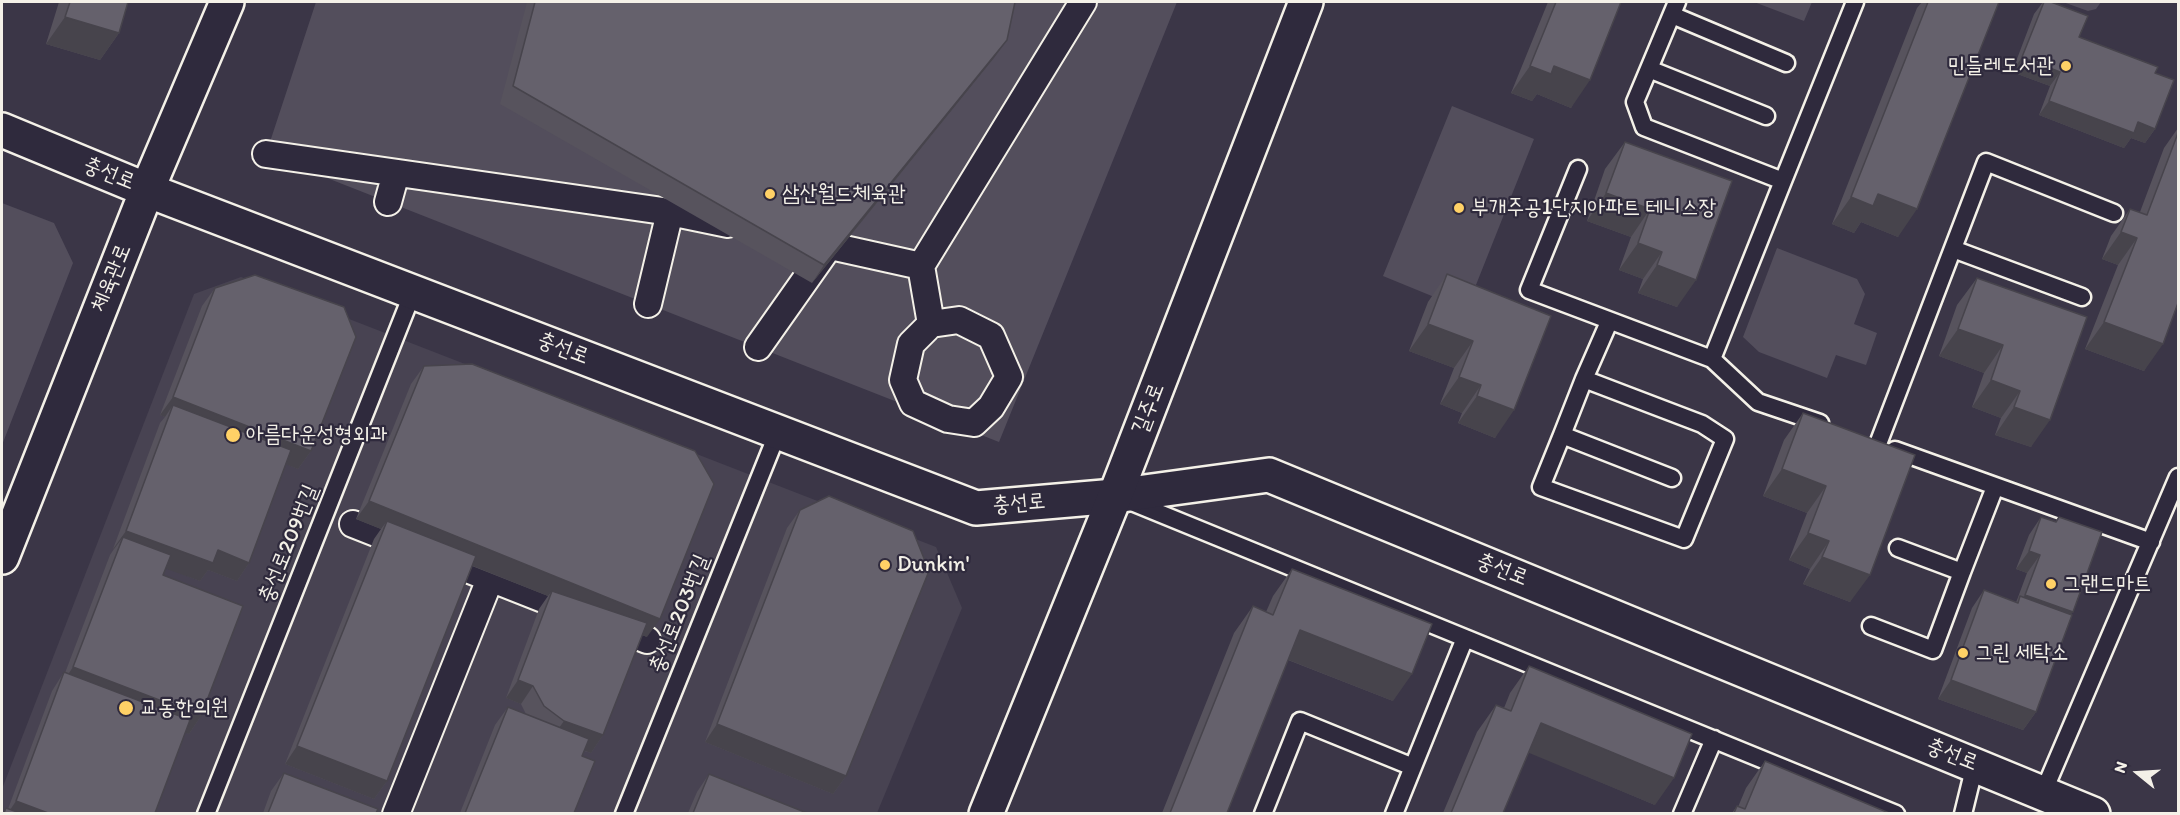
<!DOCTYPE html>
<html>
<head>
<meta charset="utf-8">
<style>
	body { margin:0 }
	#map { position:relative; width:2180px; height:815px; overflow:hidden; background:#3b3647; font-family:Itim,sans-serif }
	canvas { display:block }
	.frame { position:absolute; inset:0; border:3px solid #f4f1e8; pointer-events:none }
	.north { position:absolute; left:2108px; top:743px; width:60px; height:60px; -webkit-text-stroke:4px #2f2a3d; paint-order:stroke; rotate:288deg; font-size:16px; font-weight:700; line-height:24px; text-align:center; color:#f4f1e8 }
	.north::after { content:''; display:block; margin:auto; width:21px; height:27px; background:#f4f1e8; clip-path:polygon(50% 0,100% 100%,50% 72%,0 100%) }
</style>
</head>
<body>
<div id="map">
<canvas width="2180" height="815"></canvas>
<div class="frame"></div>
<div class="north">N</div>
</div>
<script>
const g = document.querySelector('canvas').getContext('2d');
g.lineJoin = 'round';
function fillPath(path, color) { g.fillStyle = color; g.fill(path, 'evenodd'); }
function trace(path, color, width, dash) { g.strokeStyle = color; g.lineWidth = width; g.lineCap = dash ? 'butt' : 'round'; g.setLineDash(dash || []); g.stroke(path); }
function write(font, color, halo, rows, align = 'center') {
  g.font = font + ' Itim,"Poor Story",sans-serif'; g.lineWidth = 4.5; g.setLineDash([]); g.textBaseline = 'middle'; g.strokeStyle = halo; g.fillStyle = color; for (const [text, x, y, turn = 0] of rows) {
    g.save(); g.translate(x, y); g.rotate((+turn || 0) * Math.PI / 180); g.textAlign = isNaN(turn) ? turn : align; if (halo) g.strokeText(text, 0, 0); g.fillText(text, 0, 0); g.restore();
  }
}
const built = new Path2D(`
	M241 277 936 547 962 608 877 813 2 814V789L194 294Z`);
const green = new Path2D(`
	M316 2H1177L999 442 266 154Z
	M1754 2H1812L1804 21Z
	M2063 2H2101L2096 9 2088 11Z
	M1452 106 1534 139 1466 310 1383 276Z
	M2 203 54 223 73 263 2 445Z
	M1777 248 1857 279 1865 294 1854 324 1877 333 1866 365 1836 355 1827 378 1759 352 1743 337Z`);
const service = new Path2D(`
	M1677 2 1635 102 1644 127 1783 181 1855 2
	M1672 15 1786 63
	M1649 69 1766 116
	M1578 169 1529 290 1712 359 1758 402 1820 423
	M1953 249 2082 297
	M1712 359 1783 181
	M1584 379 1609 322
	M1562 435 1584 379 1702 424 1725 439 1684 539 1541 487 1562 435 1672 478
	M1878 444 1986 162 2114 213
	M1895 450 2151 542
	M1127 500 1896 814
	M1962 572 1995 487
	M1871 626 1933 650 1962 572 1898 548
	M2043 793 2178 477
	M206 814 413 292
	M624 814 778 432
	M1263 814 1300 721 1413 767
	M1394 814 1465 638
	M1682 814 1714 739
	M1963 814 1975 765`);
const pedestrian = new Path2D(`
	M266 154 670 212 728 224
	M388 202 396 173
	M808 241 921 266 1083 2
	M921 266 931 324
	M648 304 670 212
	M959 320 991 336 1009 377 991 407 974 423 948 419 913 403 903 380 911 344 931 324Z
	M758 347 825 252
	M353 524 647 640
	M396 814 490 579`);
const tertiary = new Path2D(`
	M2 130 147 190 976 508 1115 496 1269 475 2093 814
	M2 557 147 190 227 2`);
const secondary = new Path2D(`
	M986 814 1115 496 1306 2`);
const wall = new Path2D(`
	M59 2H128L119 33 100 60 46 44Z
	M527 2H1015L994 58 812 283 500 104Z
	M1548 2H1621L1571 108 1537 94 1532 101 1511 93Z
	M1922 2H1999L1898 237 1861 222 1854 233 1832 224 1917 8Z
	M2043 2H2051L2079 37 2155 73V129L2145 143 2131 138 2124 148 2039 115 2050 86 2012 72 2034 14Z
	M2178 128V303L2144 371 2085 349 2118 265 2102 259 2111 236 2130 209 2140 212 2164 148Z
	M1625 142 1732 181 1677 307 1638 293 1643 279 1619 270 1631 237 1587 221 1605 169Z
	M1447 274 1551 316 1495 438 1458 423 1462 413 1440 404 1454 368 1409 351 1428 302Z
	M1977 278 2087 317 2031 447 1995 435 2001 418 1972 407 1984 373 1939 356 1957 305Z
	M215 288 311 451 298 469 286 464 249 563 237 581 208 570 200 581 166 568 163 575 201 716 189 734 185 732 155 813H3L6 808 8 809 52 691 64 672 65 673 110 555 114 549H113L160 423 165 417 160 415 202 306Z
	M424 366 647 637 642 635 603 735 591 753 584 751 582 756 574 813H460L495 725 508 707 526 714 521 704 506 698 539 609 548 596 472 566 387 781 374 799 285 764 374 539 381 529 356 519 411 384Z
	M1803 413 1915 455 1850 602 1803 584 1810 569 1789 560 1807 513 1763 496 1784 440Z
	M800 510 846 776 833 794 705 742 787 528Z
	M2041 517 2055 522 2059 517 2071 615 2036 712 2023 730 1938 699 1972 608 1984 590 2016 602 2017 600 2027 573 2016 569 2029 535Z
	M1292 569 1393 701 1288 660 1227 813H1162L1234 633 1253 606 1266 612 1273 596Z
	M1529 666 1655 805 1529 752 1503 813H1443L1477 732 1496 705 1504 708 1510 693Z
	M1765 761 1889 813H1732L1737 806 1738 807 1746 788Z
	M284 773 376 813H263L271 791Z
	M709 774 807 813H688L697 792Z`);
const shadedWall = new Path2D(`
	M65 17 119 33 100 60 46 44Z
	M1007 40 994 58 812 283 824 265Z
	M2022 57 2060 72 2050 86 2012 72Z
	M1530 66H1554L1590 80 1571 108 1537 94 1532 101 1511 93Z
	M2049 101 2138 122 2155 129 2145 143 2131 138 2124 148 2039 115Z
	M1606 193 1650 209 1631 237 1587 221Z
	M1878 194 1917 209 1898 237 1861 222 1854 233 1832 224 1851 197Z
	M2121 232 2137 238 2118 265 2102 259Z
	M1638 243 1662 252 1643 279 1619 270Z
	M1657 265 1696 280 1677 307 1638 293Z
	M2104 322 2163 344 2144 371 2085 349Z
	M1428 324 1473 341 1454 368 1409 351Z
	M1958 329 2003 345 1984 373 1939 356Z
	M1459 377 1481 385 1462 413 1440 404Z
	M1991 380 2020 391 2001 418 1972 407Z
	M1477 396 1514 410 1495 438 1458 423Z
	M173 397 311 451 298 469 168 418 173 405 165 417 160 415Z
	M2014 407 2050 420 2031 447 1995 435Z
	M1782 469 1826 486 1807 513 1763 496Z
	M369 501 660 619 647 637 549 597 552 591 548 596 383 530 387 521 381 529 356 519Z
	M126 531 218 550 249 563 237 581 208 570 200 581 117 551 123 537 114 549H113Z
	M1808 533 1829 541 1810 569 1789 560Z
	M2029 551 2040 555 2027 573 2016 569Z
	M1822 557 1870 575 1850 602 1803 584Z
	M2025 595 2073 612 2060 630 2013 613Z
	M1300 630 1412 674 1393 701 1281 657Z
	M73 667 201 716 189 734 61 685Z
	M518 680 533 686 521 704 506 698Z
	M1951 680 2036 712 2023 730 1938 699Z
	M564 721 603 735 591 753 551 739Z
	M1541 723 1674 778 1655 805 1522 750Z
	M717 724 846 776 833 794 705 742Z
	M297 746 387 781 374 799 285 764Z
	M16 801 48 813H8Z`);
const building = new Path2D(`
	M70 2H128L119 33 65 17Z
	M535 2H1015L1007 40 824 265 513 86Z
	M1556 2H1621L1590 80 1554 66 1551 74 1530 66Z
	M1928 2H1999L1917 209 1878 194 1873 206 1851 197Z
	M2044 2H2051L2088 16 2079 37 2158 67 2155 73 2174 80 2155 129 2138 122 2134 133 2049 101 2060 72 2022 57Z
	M2178 133V303L2163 344 2104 322 2137 238 2121 232 2130 209 2147 215Z
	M1625 142 1732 181 1696 280 1657 265 1662 252 1638 243 1650 209 1606 193Z
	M1447 274 1551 316 1514 410 1477 396 1481 385 1459 377 1473 341 1428 324Z
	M255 275 344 307 356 337 311 451 173 397 215 288Z
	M1977 278 2087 317 2050 420 2014 407 2020 391 1991 380 2003 345 1958 329Z
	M472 364 695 451 714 484 660 619 369 501 424 366Z
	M173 405 291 450 249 563 218 550 213 563 126 531Z
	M1803 413 1915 455 1870 575 1822 557 1829 541 1808 533 1826 486 1782 469Z
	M829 496 913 531 929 571 846 776 717 724 800 510Z
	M2041 517 2056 522 2059 517 2102 532 2073 612 2025 595 2040 555 2029 551Z
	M387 521 476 556 387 781 297 746Z
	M123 537 171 555 163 575 243 606 201 716 73 667Z
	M1292 569 1432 624 1412 674 1300 630 1227 813H1170L1253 606 1273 615Z
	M1984 590 2018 603 2020 596 2072 615 2036 712 1951 680Z
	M552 591 647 623 603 735 564 721 544 706 533 686 518 680Z
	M1529 666 1692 734 1674 778 1541 723 1503 813H1451L1496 705 1511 711Z
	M64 672 190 720 155 813H48L16 801Z
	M508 707 589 739 582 756 595 761 574 813H465Z
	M1765 761 1889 813H1734L1737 806 1745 809Z
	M284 773 378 809 376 813H268Z
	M709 774 807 813H693Z
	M6 808 20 813H4Z`);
const markers = [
	[2066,66,6,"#ffd166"],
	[770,194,6,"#ffd166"],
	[1459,208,6,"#ffd166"],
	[233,435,8,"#ffd166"],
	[885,565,6,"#ffd166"],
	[2051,584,6,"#ffd166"],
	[1963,653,6,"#ffd166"],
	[126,708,8,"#ffd166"]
];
const poiNames = [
	["민들레도서관",2054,66,"right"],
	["삼산월드체육관",782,194],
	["부개주공1단지아파트 테니스장",1471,208],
	["아름다운성형외과",246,435],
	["Dunkin'",897,565],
	["그랜드마트",2063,584],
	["그린 세탁소",1975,653],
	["교동한의원",140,708]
];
const streetNames = [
	["충선로",109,174,22],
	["체육관로",112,278,-68],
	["충선로",563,349,21],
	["길주로",1149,409,-69],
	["충선로",1019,504,-5],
	["충선로209번길",289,544,-68],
	["충선로",1502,570,22],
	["충선로203번길",680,614,-68],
	["충선로",1952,755,22]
];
fillPath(built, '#484352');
fillPath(green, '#534e5c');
trace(service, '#f4f1e8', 21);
trace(pedestrian, '#f4f1e8', 30);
trace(tertiary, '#f4f1e8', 38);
trace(secondary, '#f4f1e8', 38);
trace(service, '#2f2a3d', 16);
trace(pedestrian, '#2f2a3d', 26);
trace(tertiary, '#2f2a3d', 33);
trace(secondary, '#2f2a3d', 33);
fillPath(wall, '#57535d');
fillPath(shadedWall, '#47444c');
fillPath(building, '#65616c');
trace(building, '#47444c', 1.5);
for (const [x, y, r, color] of markers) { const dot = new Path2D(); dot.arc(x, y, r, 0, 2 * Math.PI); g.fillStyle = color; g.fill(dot); trace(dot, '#2f2a3d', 2); }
write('22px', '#f4f1e8', '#2f2a3d', poiNames, 'left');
write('22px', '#f4f1e8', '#2f2a3d', streetNames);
</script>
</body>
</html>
